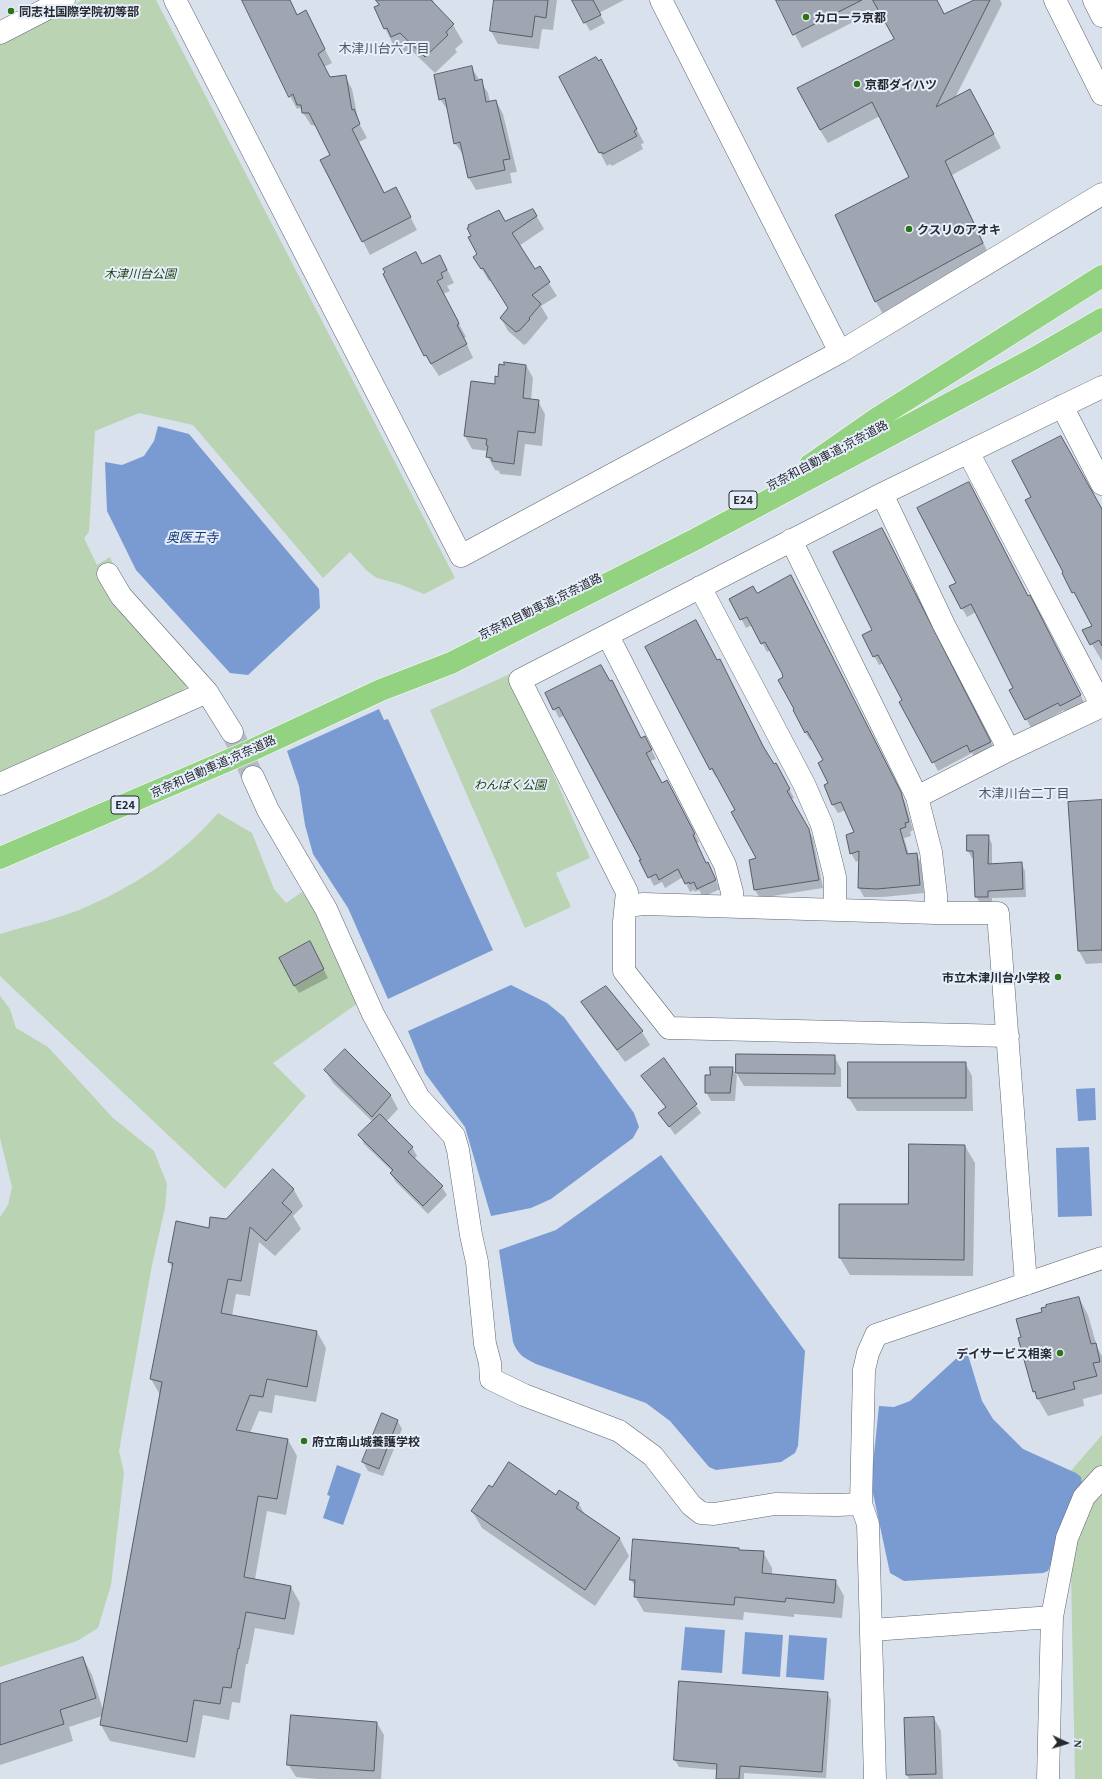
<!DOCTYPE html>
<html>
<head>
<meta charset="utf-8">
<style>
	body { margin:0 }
	#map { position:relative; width:1102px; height:1779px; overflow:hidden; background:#d9e1ed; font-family:Georgia,serif }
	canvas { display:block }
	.north { position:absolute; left:1046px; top:1723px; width:40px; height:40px; -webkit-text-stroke:3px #e6eefb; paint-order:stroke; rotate:94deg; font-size:11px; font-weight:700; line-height:16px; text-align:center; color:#26292d }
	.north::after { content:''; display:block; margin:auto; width:14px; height:18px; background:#26292d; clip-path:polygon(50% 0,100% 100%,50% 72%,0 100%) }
</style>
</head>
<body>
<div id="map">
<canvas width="1102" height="1779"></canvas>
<div class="north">N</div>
</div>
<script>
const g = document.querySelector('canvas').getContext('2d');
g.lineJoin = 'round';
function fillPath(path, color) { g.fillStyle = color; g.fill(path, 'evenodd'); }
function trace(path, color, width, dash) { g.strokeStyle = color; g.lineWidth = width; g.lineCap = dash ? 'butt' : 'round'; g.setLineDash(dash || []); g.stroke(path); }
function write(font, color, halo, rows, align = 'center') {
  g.font = font + ' Georgia,"Noto Sans JP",serif'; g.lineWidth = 4; g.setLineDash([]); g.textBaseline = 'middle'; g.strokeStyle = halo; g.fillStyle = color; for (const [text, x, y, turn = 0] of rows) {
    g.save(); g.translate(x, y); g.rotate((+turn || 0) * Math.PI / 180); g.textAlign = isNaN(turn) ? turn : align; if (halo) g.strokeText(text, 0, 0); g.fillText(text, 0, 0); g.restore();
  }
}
const green = new Path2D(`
	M82 0H156L455 578 424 594 399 584 377 578 367 571 350 552 323 578 193 425 139 413 95 431 89 532 84 538 97 565 110 557 120 582 200 674 175 697 0 772V43Z
	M510 674 590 858 556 873 571 907 525 928 430 710Z
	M218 813 252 833 274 889 286 903 302 892 315 909 358 1003 273 1063 306 1096 225 1189 0 976V934C26 926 54 920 79 910 132 888 180 857 218 813Z
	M0 996 10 1009 16 1028 48 1047 113 1118 154 1151 167 1184 165 1208 152 1265 119 1451 124 1473 111 1585 98 1628 77 1641 0 1667V1217L8 1205 12 1187 0 1138Z
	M1102 1435V1779H1075L1069 1473Z`);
const water = new Path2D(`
	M158 426 189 434 319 589 320 608 248 675 230 673 136 570 107 511 105 462 122 465 144 456 154 441Z
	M379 709 384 720 388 719 493 950 388 999 348 908 313 854 305 825 299 786 287 751Z
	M511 985 547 1003 564 1017 634 1113 639 1127 633 1138 551 1199 531 1208 491 1216 465 1127 425 1073 408 1031Z
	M1095 1088 1096 1120 1078 1121 1076 1089Z
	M1089 1147 1092 1216 1058 1217 1056 1148Z
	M661 1155 805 1351 798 1446 795 1453 781 1462 716 1470 709 1467 670 1421 646 1403 536 1364C524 1358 518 1355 513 1342L499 1250 556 1230Z
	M966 1353 968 1355 982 1401 993 1419 1023 1449 1076 1473 1081 1477 1082 1483 1048 1571 1043 1573 904 1581 890 1573 871 1484 879 1406 894 1407 910 1401 959 1356Z
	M337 1465 361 1474 343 1525 323 1518 330 1496 327 1495Z
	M685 1627 725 1630 722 1673 681 1670Z
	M745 1632 783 1635 780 1677 742 1674Z
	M789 1635 827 1638 824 1680 786 1677Z`);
const shadow = new Path2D(`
	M242 0H289L297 16 306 12 332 63 324 67 330 78 345 76 352 89 358 119 360 123H359L367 138 359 142 385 194 402 201 417 230 370 255 321 161 332 155 317 126 311 125 300 108 297 109 290 96Z
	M378 0H433L436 7 453 25 463 42 455 49 457 52 435 73 411 50 402 53 397 45 394 46 385 28Z
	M495 0H557L553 30 542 29 539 49 498 44 491 31Z
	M573 0H624L599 13 605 23 590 31Z
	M777 0H936L944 15 976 0H1000L1002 4 955 98 978 104 1001 148 952 175 990 257 884 316 876 302 836 215 911 178 880 116 828 143 820 130 895 40 879 9 802 48Z
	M471 67 488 93 490 102 496 101 503 114 517 172 510 173 512 183 476 190 469 178 464 156 455 143 449 112 440 99Z
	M608 73 644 143 641 144 643 149 612 166 610 164 607 166 560 77Z
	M533 210 544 229 519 246 535 270 539 268 557 296 541 306 548 318 527 343 524 345 508 331 501 318 509 308 492 280 489 281 475 257 505 222Z
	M422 265 447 269 454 283 447 286 450 291 443 294 465 335 466 337 464 338 473 358 439 376 425 355Z
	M526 365 533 378 531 400 538 401 545 414 542 446 525 444 521 476 500 474 499 471 495 470 488 457V451L472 449 465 436 499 378Z
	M969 483 1028 597 1034 605 1085 704 1066 714 1064 710 1031 728 1011 690 1014 689 976 612 967 617 962 608 957 583Z
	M1102 510V661L1084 631 1093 626 1063 573Z
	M886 537 995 750 976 760 972 753 938 771 884 663 879 665 863 636 874 630Z
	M795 585 905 802 913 830 910 832 911 836 904 838 909 855 916 854 921 863 924 893 883 897H864L859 888 860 860 856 862 851 853 855 833 846 810 838 813 833 805 825 785 830 783 824 761 813 739 810 740 805 732 796 710 783 673 771 650 767 652 752 625 746 628 731 599Z
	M646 648 768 756 773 765 780 772 794 798 791 799 813 838 823 888 760 898 755 890 757 859 736 810 718 776 716 777 711 769Z
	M547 694 641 739 649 745 656 759 650 761 662 784 672 789 699 842 697 843 706 864 708 863 712 872 720 889 703 897 699 890 695 892 694 890 690 892 683 877 665 888 662 882 654 886 565 715 559 718Z
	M1102 801V963L1086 964 1079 951Z
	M988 836 992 844V864L1021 863 1025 871 1026 897 992 898V904H981L976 897 975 858H972L968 851Z
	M314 951 328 978 299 993 294 985Z
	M606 987 642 1032 650 1045 625 1062 590 1015 583 1002Z
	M345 1051 391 1096 398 1109 386 1122 412 1147 417 1156 414 1159 442 1187 447 1195 428 1214 396 1182 391 1174 393 1172 364 1144 360 1136 373 1122 333 1083 325 1070Z
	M737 1055 834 1056 841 1069V1087L744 1086 737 1074 735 1101H711L706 1092 710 1076 732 1068 737 1076Z
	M664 1059 701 1113 675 1135 660 1113 666 1108 643 1076Z
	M965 1063 972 1076 973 1111H857L849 1098Z
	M965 1146 975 1163 973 1276 850 1275 840 1258 909 1205Z
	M273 1170 294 1190 303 1206 293 1216 301 1229 275 1256 259 1242 250 1296 236 1294 232 1316 317 1332 326 1348 316 1402 275 1395 272 1413 259 1411 250 1433 288 1440 297 1456 286 1515 267 1511 255 1579 291 1587 300 1603 294 1635 255 1628 248 1664H246L240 1703 232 1702 229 1720 203 1715 195 1758 110 1741 101 1725 102 1716 69 1727 73 1741 0 1765V1685L83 1658 92 1675 103 1710 160 1395 151 1379 173 1269 169 1262 177 1223 210 1229 226 1220Z
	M1079 1298 1088 1315 1097 1347 1102 1356V1394L1083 1399 1084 1406 1048 1416 1034 1392 1020 1338 1043 1313Z
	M397 1420 402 1429 383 1476 368 1471 363 1462Z
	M492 1488 556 1496 560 1491 579 1504 585 1515 620 1539 629 1556 595 1606 482 1528 472 1511Z
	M738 1549 740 1551 763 1552 772 1568V1575L835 1580 844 1596 842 1618 794 1614V1617L744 1612 743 1620 644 1612 635 1596 636 1588 631 1580Z
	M827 1693 831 1700 826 1778 744 1773V1779H717L718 1770 679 1767 675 1760Z
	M934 1718 941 1731 943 1779H909L907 1775 905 1719Z
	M377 1723 384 1735 381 1779H318L296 1777 288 1764Z`);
const building = new Path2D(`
	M242 0H290L297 15 306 10 325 49 318 54 330 77 346 75 352 110 354 109 360 124 352 129 384 193 396 187 411 217 362 242 320 160 330 155 309 113H302L301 105H297L293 94 289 97Z
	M376 0H431L454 24 446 32 448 35 425 57 400 33 391 37 387 28 384 29 374 7 379 5Z
	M494 0H548L546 18 535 16 532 37 490 31Z
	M572 0H593L601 15 584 23Z
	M776 0H862L793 35Z
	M873 0H937L944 14 974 0H990L936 107 970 89 994 134 945 161 983 243 875 302 835 215 909 177 872 102 820 130 797 88 894 39Z
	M596 57 599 61 601 59 637 129 634 131 637 136 603 154 602 152 599 153 559 77Z
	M472 66 475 81 482 79 486 102 496 100 510 159 503 160 505 170 468 178 460 142 454 144 445 98 439 100 434 75Z
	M533 209 537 216 512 233 535 269 540 266 550 282 532 295 541 304 529 318 530 319 520 330 516 332 500 318 508 308 483 268 481 269 473 257 477 254 468 237 471 236 467 228 469 227 468 225 499 210 505 221Z
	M416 252 422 264 440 255 447 270 441 273 443 278 437 281 458 321 459 324 457 325 467 344 431 364 426 355 424 356 383 274 385 272 383 269Z
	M504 362 526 365 523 398 539 400 535 433 518 431 514 464 492 461V458L486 457 488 446 486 445 487 439 464 436 471 381 495 384V376L498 377 499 364 504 365Z
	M1061 436 1102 509V646L1099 640 1090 645 1082 630 1092 626 1074 592 1072 593 1062 573 1063 572 1025 500 1031 497 1012 461Z
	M969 482 1028 596 1030 595 1081 695 1060 706 1058 703 1025 720 1009 690 1013 688 971 604 961 609 949 586 956 583 917 508Z
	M882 528 991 742 970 752 967 745 932 763 899 702 902 700 878 655 873 657 862 635 872 630 833 552Z
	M791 575 901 792 909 822 905 823 906 827 900 829 907 854 917 853 920 885 877 889 858 888 859 851 850 854 846 835 854 832 841 802 832 805 824 785 828 783 818 763 823 760 807 731 805 733 793 710 794 709 778 680 783 677 782 673 765 642 761 644 747 617 740 620 729 599 753 586 757 593Z
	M696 620 717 660 720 659 763 746 774 764 776 763 790 789 787 791 809 829 819 880 754 890 749 860 756 858 731 812 735 810 712 768 710 770 645 647Z
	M601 665 610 681 612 680 641 738 645 736 652 750 646 753 662 783 667 780 695 834 693 835 706 863 708 862 716 880 697 889 694 882 690 884 689 882 685 884 678 869 659 880 656 874 648 878 639 860H641L559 707 553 710 545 693Z
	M1102 800V950L1078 951 1068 802Z
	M967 835H989L988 864 1022 862 1023 889 988 891V897H975L973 851H967Z
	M310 941 324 969 294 986 279 958Z
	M606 986 643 1031 617 1050 581 1002Z
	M345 1049 391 1095 372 1117 324 1070Z
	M736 1054 835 1055V1074L736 1073Z
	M664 1058 697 1104 669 1127 658 1113 666 1107 641 1076Z
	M848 1062H966V1098H848Z
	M710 1067H733L730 1093H705V1075H710Z
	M380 1114 413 1147 408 1152 443 1186 423 1206 390 1173 393 1170 358 1135Z
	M909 1144 965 1145 964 1260 839 1258V1204H908Z
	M273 1169 294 1189 282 1203 292 1212 266 1241 250 1227 241 1281 228 1279 221 1313 317 1331 307 1387 267 1379 263 1397 250 1395 236 1430 288 1439 277 1499 258 1496 244 1577 291 1586 285 1619 246 1612 239 1649 238 1648 231 1688 223 1687 220 1704 194 1700 187 1742 100 1725 162 1382 150 1379 173 1263 168 1262 176 1221 209 1228 210 1217 226 1219Z
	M1079 1297 1091 1344 1096 1343 1100 1362 1093 1363 1097 1376 1073 1382 1075 1389 1037 1399 1035 1391 1033 1392 1018 1338 1021 1337 1016 1319 1042 1312 1041 1308 1046 1307V1305Z
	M382 1413 398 1420 379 1469 362 1462Z
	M509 1462 556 1495 559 1490 579 1503 576 1508 620 1538 585 1590 471 1511 489 1485 492 1487Z
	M633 1539 739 1548V1550L764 1551 762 1573 836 1580 834 1603 786 1598 785 1602 735 1597 734 1605 634 1597 635 1580H630Z
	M83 1657 96 1698 60 1710 64 1724 0 1745V1684Z
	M679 1681 828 1692 822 1772 740 1766 739 1779H716L717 1764 674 1760Z
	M291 1715 377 1722 374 1771 287 1765Z
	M934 1717 936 1774 906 1775 904 1718Z`);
const minorTunnel = new Path2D(`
	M232 732 253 777`);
const minor = new Path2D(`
	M175 0 461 556 840 352 1102 194
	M661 0 840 352
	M0 33 64 0
	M1062 406 1102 484
	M882 494 944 625 1009 750
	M791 540 917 797 931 852 936 895V913
	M108 574 121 596 207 692
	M700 587 804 784 822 825 835 877V909
	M608 636 725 865 732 892 733 906
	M253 777 268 810 326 909 373 1014 419 1098 454 1136 458 1150 471 1235 477 1262 485 1344 490 1363 491 1379 524 1395 619 1431 653 1456 691 1505 701 1513 714 1514 775 1504 837 1505 861 1504
	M0 784 207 692 232 732
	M917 797 1009 750 1102 706 968 452
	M626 906 644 904 936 913H998L1026 1284
	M1008 1036 669 1028 624 971V922L627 892 520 680 882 494 1102 387
	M872 1630 1052 1617
	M875 1779 868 1524 861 1504 864 1370 868 1353 876 1335 1102 1258
	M1048 1779 1052 1617 1067 1538 1084 1497 1102 1477`);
const secondary = new Path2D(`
	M1055 0 1102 94
	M1094 0 1102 16`);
const motorway = new Path2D(`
	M810 465 876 419 1102 276
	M0 858 250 751 381 690 451 663 694 540 1033 359 1102 319`);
const markers = [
	[11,11,4,"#2f7414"],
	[806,17,4,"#2f7414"],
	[857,84,4,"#2f7414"],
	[909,229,4,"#2f7414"],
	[1058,977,4,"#2f7414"],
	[1060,1353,4,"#2f7414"],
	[304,1441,4,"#2f7414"]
];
const shields = [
	[743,500,28],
	[125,805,28]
];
const shieldNames = [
	["E24",743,500],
	["E24",125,805]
];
const poiNames = [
	["同志社国際学院初等部",19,11],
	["カローラ京都",814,17],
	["京都ダイハツ",865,84],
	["クスリのアオキ",917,229],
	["市立木津川台小学校",1050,977,"right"],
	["デイサービス相楽",1052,1353,"right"],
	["府立南山城養護学校",312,1441]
];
const parkNames = [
	["木津川台公園",140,273],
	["わんぱく公園",510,784]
];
const streetNames = [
	["京奈和自動車道;京奈道路",827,455,-28],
	["京奈和自動車道;京奈道路",540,606,-26],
	["京奈和自動車道;京奈道路",213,766,-24]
];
const neighbourhoodNames = [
	["木津川台六丁目",384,48],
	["木津川台二丁目",1024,793]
];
const waterNames = [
	["奥医王寺",192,537]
];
fillPath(green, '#bad4b3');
fillPath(water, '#7a9bd2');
fillPath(shadow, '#0003');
fillPath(building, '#9fa6b2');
trace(building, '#565d67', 1);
trace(minorTunnel, '#b5bcc7', 22, [22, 11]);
trace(minor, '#5f6671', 23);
trace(secondary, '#5f6671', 23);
trace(motorway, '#fff', 23);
trace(minor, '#fff', 22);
trace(secondary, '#fff', 22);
trace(motorway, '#93d281', 22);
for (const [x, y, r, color] of markers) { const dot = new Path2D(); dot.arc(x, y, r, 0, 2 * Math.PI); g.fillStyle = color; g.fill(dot); trace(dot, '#e6eefb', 1.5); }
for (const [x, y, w] of shields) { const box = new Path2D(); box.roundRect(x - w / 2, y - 9, w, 18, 3); g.fillStyle = '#e6eefb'; g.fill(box); trace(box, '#26292d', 1); }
write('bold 11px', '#26292d', null, shieldNames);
write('bold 12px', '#26292d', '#e6eefb', poiNames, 'left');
write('italic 12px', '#1d460f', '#e6eefb', parkNames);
write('12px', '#26292d', '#e6eefb', streetNames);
write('13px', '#4f5560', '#e6eefb', neighbourhoodNames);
write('italic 13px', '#103677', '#e6eefb', waterNames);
</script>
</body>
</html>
